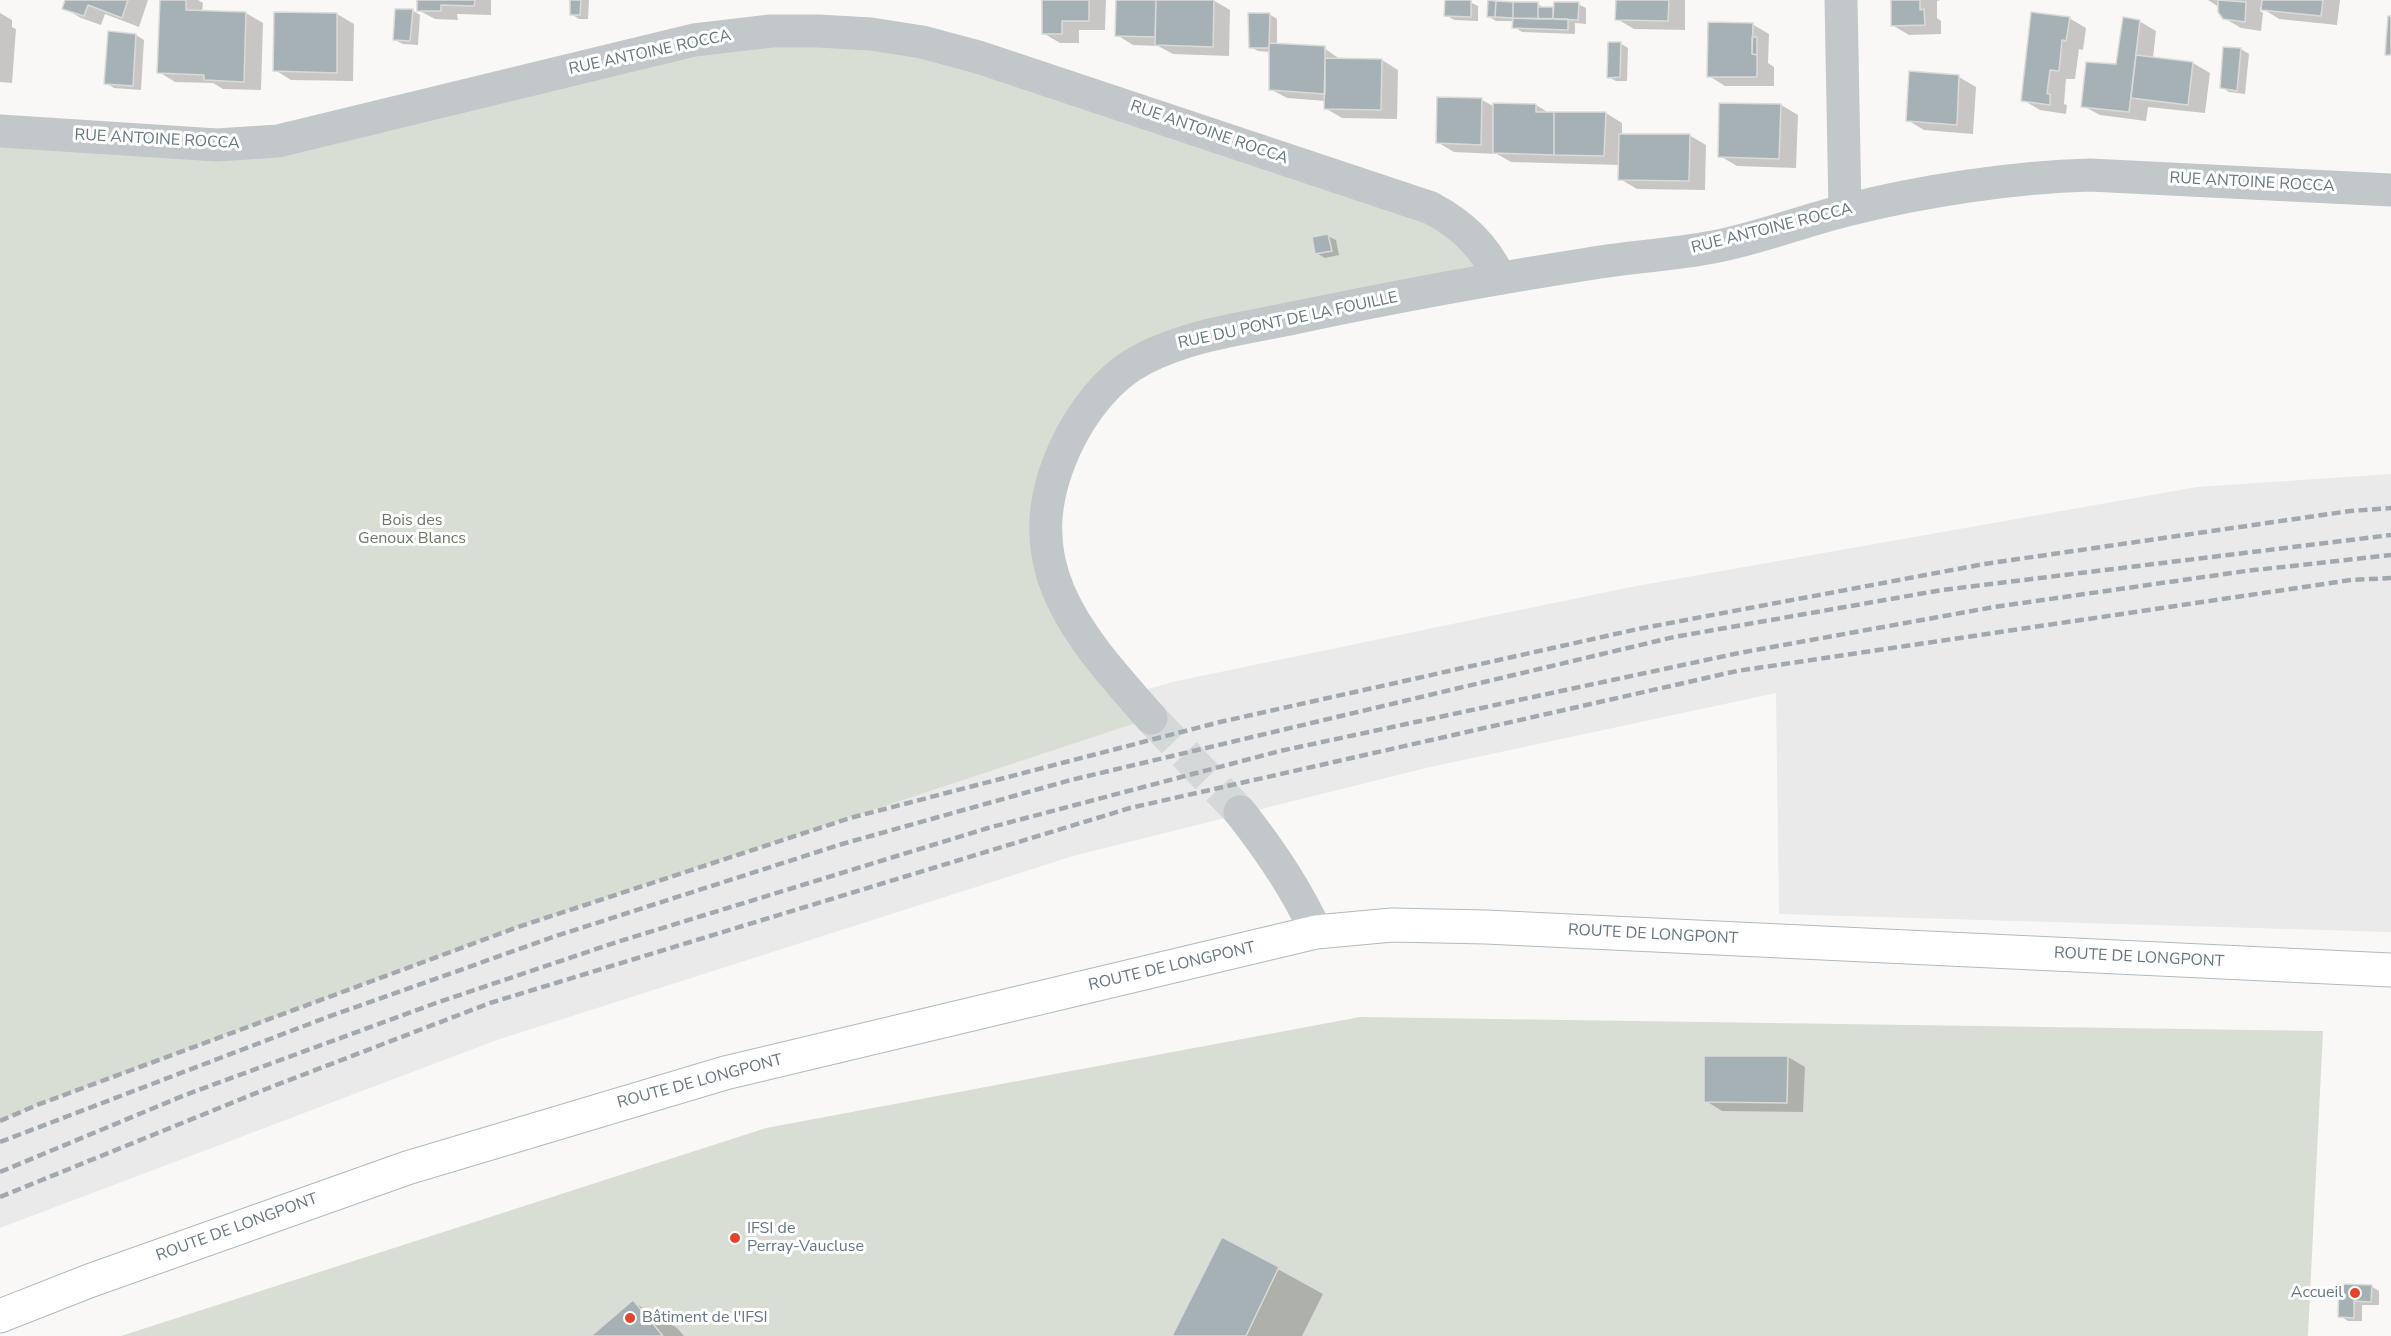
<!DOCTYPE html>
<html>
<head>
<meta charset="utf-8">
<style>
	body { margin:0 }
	canvas { display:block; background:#f9f8f6 }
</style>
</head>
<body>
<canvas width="2391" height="1336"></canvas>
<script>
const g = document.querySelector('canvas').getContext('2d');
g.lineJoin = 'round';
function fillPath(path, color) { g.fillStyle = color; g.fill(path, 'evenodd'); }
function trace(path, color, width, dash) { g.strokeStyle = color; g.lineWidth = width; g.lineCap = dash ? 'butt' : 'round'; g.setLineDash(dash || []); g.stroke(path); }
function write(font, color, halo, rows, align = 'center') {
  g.font = font + ' "Nunito Sans",sans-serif'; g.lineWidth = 6; g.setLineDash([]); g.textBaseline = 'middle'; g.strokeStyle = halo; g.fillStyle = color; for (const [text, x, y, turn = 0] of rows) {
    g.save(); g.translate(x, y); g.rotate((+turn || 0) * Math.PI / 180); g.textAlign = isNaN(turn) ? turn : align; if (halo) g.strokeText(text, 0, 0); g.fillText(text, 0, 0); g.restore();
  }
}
const built = new Path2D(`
	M2391 474V932L1779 914 1776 693 1426 768 1073 856 497 1040 0 1228V1057L318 915 1177 681 1631 587 2197 487Z`);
const green = new Path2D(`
	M871 34 1431 208 1500 278 1209 336 1088 408 1047 555 1151 718 518 927 37 1105 0 1121V131L217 145 645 53Z
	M1360 1017 2323 1031 2308 1336H121L766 1128Z`);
const shadow = new Path2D(`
	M66 0H148L139 27 105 14 101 25 81 18 64 8Z
	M161 0H198L203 3 202 12 246 13 263 23 261 90 223 89 213 83 175 82 159 72Z
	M419 0H491V15L457 14 458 20 435 19 418 10Z
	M572 0H589L588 19H579L571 14Z
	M1044 0H1106L1105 30H1079V43H1060L1043 33Z
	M1117 0H1213L1230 10 1229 56 1173 54 1158 46 1133 45 1117 35Z
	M1617 0H1685V30L1634 29 1617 19Z
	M1892 0H1940L1937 1V18L1941 21V34L1909 35 1892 25Z
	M2208 0H2340L2337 25 2279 19 2260 7V11L2263 13 2261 31 2241 28 2224 18 2219 7Z
	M1470 2 1478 6V21L1454 20 1446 15Z
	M1538 4 1546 9H1555L1578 4 1586 8V24L1575 23V34L1522 32 1514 27V21H1496L1488 16Z
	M412 10 420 15 418 45 403 44 395 40Z
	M0 13 12 20V27L16 29 12 83 0 82Z
	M337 14 354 24 353 81 291 80 275 70Z
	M1269 14 1277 19V45L1324 48 1341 60H1382L1398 70 1397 119 1342 118 1325 108 1326 101 1287 98 1270 89V52L1258 51 1250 47Z
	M2069 18 2086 28 2083 50 2079 49 2075 79H2066L2064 104 2067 105 2066 114 2040 110 2023 100Z
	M2139 21 2156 31 2153 58 2193 63 2210 73 2205 113 2148 107 2146 121 2100 115 2083 106 2117 66Z
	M1752 24 1769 34 1768 63 1774 67V86H1725L1709 76Z
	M136 35 144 40 141 90 114 88 106 83Z
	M1620 43 1628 48 1627 81H1616L1608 77Z
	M2224 48 2241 49 2249 54 2245 94 2229 92 2221 87Z
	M1959 77 1976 87 1973 134 1924 130 1907 120Z
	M1482 100 1495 107 1536 105 1549 113H1606L1622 123V135H1689L1706 145 1705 190 1637 189 1620 179V165L1511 162 1497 154 1454 152 1437 142Z
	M1781 105 1798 115 1796 168 1737 166 1720 156Z
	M1328 236 1336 240 1339 255 1325 258 1316 253Z
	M1788 1057 1805 1067 1803 1112 1722 1111 1706 1101Z
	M1223 1239 1323 1294 1302 1336H1173Z
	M2340 1285 2371 1286 2379 1291V1305H2362V1321H2348L2340 1316Z
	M633 1302 677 1328 684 1336H593Z`);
const building = new Path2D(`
	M65 0H128L122 18 88 5 84 16 62 9Z
	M160 0H186V10L246 12 244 82 204 80V75L157 73Z
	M417 0H475L474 6 441 5V11H417Z
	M570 0H581L580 15H570Z
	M1042 0H1089V21H1062V34H1042Z
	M1116 0H1156L1155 37 1115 36Z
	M1156 0H1214L1213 47 1155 45Z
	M1445 0H1471V17L1444 16Z
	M1488 0 1496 1 1495 17H1487Z
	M1616 0H1669L1668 21 1615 20Z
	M1891 0H1920V10L1924 9 1925 25 1891 26Z
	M2218 0 2246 2 2245 22 2223 19 2218 12Z
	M2262 0H2323L2321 16 2261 10Z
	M1496 1 1513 2V18L1495 17Z
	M1513 2H1538V19L1513 18Z
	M1554 2H1579L1578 20 1553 19Z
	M1538 7H1553V19H1538Z
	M395 9H413L410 41 393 40Z
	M274 12 337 13V73L273 71Z
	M2031 12 2070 17 2066 41 2062 40 2059 71 2050 70 2047 94H2050V105L2021 101Z
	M1248 13H1270L1269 48H1249Z
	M2388 16H2391V55H2385Z
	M2123 17 2140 20 2129 112 2081 107 2086 62 2116 64Z
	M1513 18 1568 19V30L1512 28Z
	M1708 22 1753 23 1752 54 1757 55V77H1707Z
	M108 31 136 34 133 86 104 84Z
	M1752 37H1757V55L1752 54Z
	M1608 42H1621L1620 77 1607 78Z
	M1269 43 1325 46V94L1269 90Z
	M2223 47 2241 48 2237 91 2220 88Z
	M2136 55 2193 62 2188 105 2131 98Z
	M1325 58 1382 59 1381 110 1324 109Z
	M1909 71 1959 75 1957 125 1906 121Z
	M1437 97 1482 98 1481 145 1436 143Z
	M1493 103 1536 104V112H1554V155L1493 153Z
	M1719 103 1781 104 1779 159 1718 157Z
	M1554 112H1606L1604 156 1554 155Z
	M1619 134H1690L1689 181 1618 180Z
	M1328 234 1332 251 1315 254 1312 237Z
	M1704 1056H1788L1787 1103 1704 1102Z
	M1222 1237 1279 1267 1246 1336H1172Z
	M2339 1284 2372 1285 2371 1302 2354 1301V1318L2338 1317Z
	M633 1300 663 1336H591Z`);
const tertiaryTunnel = new Path2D(`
	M1151 718 1240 812`);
const minor = new Path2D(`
	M1841 0 1845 210
	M0 131 217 145 278 141 694 40 771 31H818L871 34 922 42 978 57 1431 208C1463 225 1484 246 1500 278`);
const tertiary = new Path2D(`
	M1151 718C1077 634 1011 564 1066 446 1082 412 1109 376 1143 359 1191 334 1247 328 1298 317 1394 297 1491 279 1588 264 1629 257 1671 255 1713 247 1758 239 1802 221 1847 210 1921 191 2014 177 2090 175L2391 190
	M1240 812C1270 850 1296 888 1316 932`);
const secondary = new Path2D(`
	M0 1316 89 1281 407 1168 725 1073 1316 932 1392 925 1486 927 2391 970`);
const rail = new Path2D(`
	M0 1121 37 1105 518 927 850 818 1220 722 1638 629 1984 564 2350 511 2391 508
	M0 1142 325 1018 556 936 842 844 1071 780 1674 637 1942 590 2391 535
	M0 1172 185 1095 436 1003 617 942 988 828 1280 751 1739 653 1994 607 2246 571 2391 555
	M0 1197 266 1089 490 1003 1130 808 1737 671 2351 580 2391 578`);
const markers = [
	[735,1238,6,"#e4442b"],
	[2355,1293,6,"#e4442b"],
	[630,1318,6,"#e4442b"]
];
const streetNames = [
	["RUE ANTOINE ROCCA",650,53,-12],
	["RUE ANTOINE ROCCA",1209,133,19],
	["RUE ANTOINE ROCCA",157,140,3],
	["RUE ANTOINE ROCCA",2252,183,3],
	["RUE ANTOINE ROCCA",1772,229,-14],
	["RUE DU PONT DE LA FOUILLE",1288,321,-12],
	["ROUTE DE LONGPONT",1653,935,3],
	["ROUTE DE LONGPONT",2139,958,3],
	["ROUTE DE LONGPONT",1172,967,-13],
	["ROUTE DE LONGPONT",700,1082,-15],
	["ROUTE DE LONGPONT",237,1228,-20]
];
const parkNames = [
	["Bois des",412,521],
	["Genoux Blancs",412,539]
];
const poiNames = [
	["IFSI de",747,1229],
	["Perray-Vaucluse",747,1247],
	["Accueil",2343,1293,"right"],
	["Bâtiment de l'IFSI",642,1318]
];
fillPath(built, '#e9eae9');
fillPath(green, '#d9ded5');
fillPath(shadow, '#0003');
fillPath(building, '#a6b1b5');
trace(building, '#dadad8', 1.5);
trace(tertiaryTunnel, '#d4d8d9', 33, [33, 16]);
trace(secondary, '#b2b9bd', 35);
trace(minor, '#c2c7ca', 33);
trace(tertiary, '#c2c7ca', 33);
trace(secondary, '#fff', 33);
trace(rail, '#a1a9ae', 4.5, [9, 4.5]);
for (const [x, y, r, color] of markers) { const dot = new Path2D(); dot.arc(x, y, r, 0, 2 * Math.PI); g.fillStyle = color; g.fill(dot); trace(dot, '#fff', 2); }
write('16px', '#647781', '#fff', streetNames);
write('16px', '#687962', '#fff', parkNames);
write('16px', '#647781', '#fff', poiNames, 'left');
</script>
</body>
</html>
